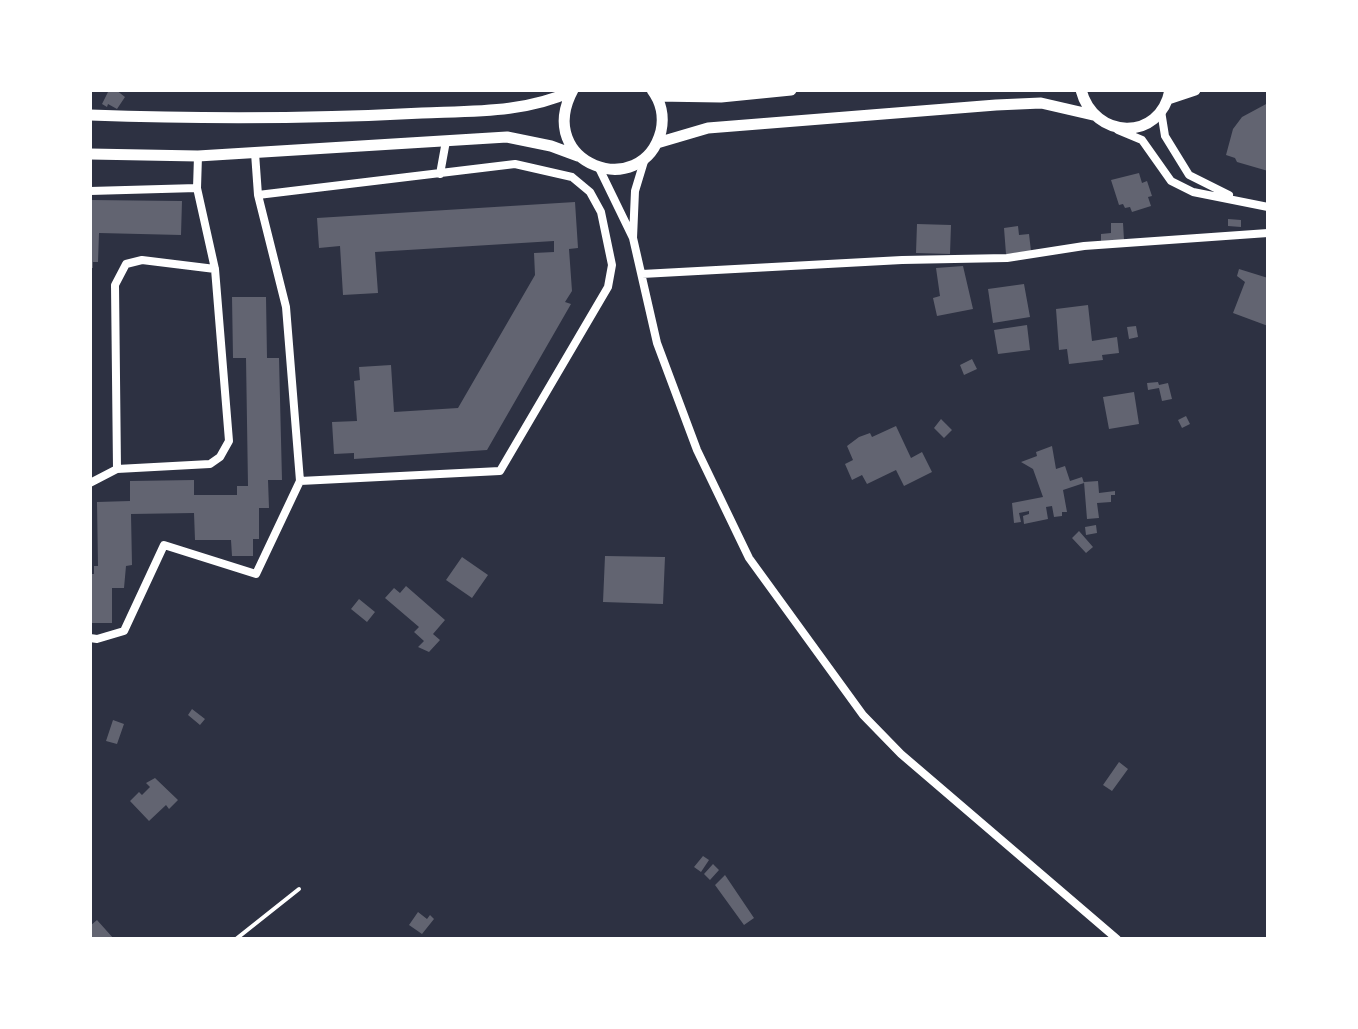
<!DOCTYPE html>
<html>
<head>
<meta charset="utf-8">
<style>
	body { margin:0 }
	#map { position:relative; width:1358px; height:1029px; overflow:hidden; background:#2d3142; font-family:Barlow,sans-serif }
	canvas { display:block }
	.frame { position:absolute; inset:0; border:92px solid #fff; pointer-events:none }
</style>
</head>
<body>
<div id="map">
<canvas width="1358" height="1029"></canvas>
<div class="frame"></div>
</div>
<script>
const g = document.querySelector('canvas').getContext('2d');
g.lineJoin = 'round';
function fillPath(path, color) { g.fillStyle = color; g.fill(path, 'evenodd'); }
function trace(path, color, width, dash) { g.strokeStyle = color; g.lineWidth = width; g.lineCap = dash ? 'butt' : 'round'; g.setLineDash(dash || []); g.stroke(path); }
const building = new Path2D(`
	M103 90H116L125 97 117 109 108 104 107 107 102 104 108 92Z
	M1268 103V171L1237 162 1235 158 1226 155 1233 129 1242 117Z
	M1139 173 1142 183 1147 181 1152 196 1148 197 1151 206 1132 212 1130 207 1125 208 1123 204 1119 205 1111 180Z
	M90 200 182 201 181 235 99 233 98 262H93V268H90Z
	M575 202 578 248 569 249 572 291 565 302 571 304 487 450 354 459V453L334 454 332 422 357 421 354 381 360 380 359 367 391 365 394 412 458 408 535 275 534 253 554 252V241L375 252 378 293 343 295 340 246 319 248 317 218Z
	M1228 219 1241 220V227L1228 226Z
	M1111 223H1123L1124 240 1101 241V234L1111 233Z
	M917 224 951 225 950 254 916 253Z
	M1018 226 1019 235 1029 234 1031 251 1006 254 1004 228Z
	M963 266 973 309 937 316 933 298 940 296 936 268Z
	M1239 269 1268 278V326L1233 313 1245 282 1237 276Z
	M1024 284 1030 317 993 323 988 289Z
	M232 297H266L267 358H279L282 480H268L269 508H259V539H253V556H232L231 540H195L194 513 131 514 132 565 126 566 124 588H112V623H90V574H94V566H98L97 502 130 501V481L194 480V495H237V486H248L246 358H233Z
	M1088 305 1092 341 1117 337 1119 353 1102 355 1103 360 1069 364 1067 349 1059 350 1056 309Z
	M1027 325 1030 350 998 354 994 330Z
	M1136 326 1138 337 1129 339 1127 327Z
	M972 359 977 369 964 375 960 365Z
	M1158 382 1159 385 1168 383 1172 399 1162 401 1159 388 1148 390 1147 383Z
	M1134 392 1139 424 1109 429 1103 397Z
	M1186 416 1190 424 1182 428 1178 420Z
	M941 419 952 430 944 438 934 428Z
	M896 426 911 458 922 452 932 472 904 486 896 470 867 484 862 475 852 480 845 464 853 460 847 446 859 437 870 433 872 437Z
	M1052 446 1056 469 1065 466 1070 481 1082 477 1084 483 1063 490 1067 512H1062V516L1054 517 1052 506 1046 507 1048 519 1024 524 1023 516 1029 514V511L1019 513 1021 522 1014 523 1012 503 1043 497 1033 469 1021 462 1037 456 1036 452Z
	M1098 481 1099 493 1115 491V495H1111V502L1097 503 1099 518 1087 519 1084 482Z
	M1096 525 1097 533 1086 535 1085 527Z
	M1079 531 1093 547 1086 553 1072 538Z
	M605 556 665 557 663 604 603 602Z
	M462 557 488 575 472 598 446 580Z
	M406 586 445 620 433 634 440 640 429 652 418 647 424 641 414 632 419 627 385 598 394 588 400 593Z
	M359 599 375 612 367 622 351 609Z
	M192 709 205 719 200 725 188 715Z
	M113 720 124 724 117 744 106 741Z
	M1119 762 1128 769 1112 791 1103 785Z
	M155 778 178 800 169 809 166 805 149 821 130 801 139 792 142 795 150 787 146 783Z
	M703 856 709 860 701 872 694 867Z
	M713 864 719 870 710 880 704 874Z
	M725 875 754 918 744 925 715 885Z
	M418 912 427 919 430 915 434 919 422 934 409 925Z
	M97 920 114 939H90V926Z`);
const service = new Path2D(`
	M236 939 299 889`);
const minor = new Path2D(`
	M1161 111 1165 136 1189 175 1229 195
	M1118 130 1142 140 1171 181 1193 192 1268 207
	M599 168 633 238 657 343 697 450 749 558 863 715 901 754 1117 939
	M440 174 446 141
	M90 191 197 188
	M258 195 515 164 572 177 590 192 601 212 612 265 608 287 500 471 300 481
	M633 238 635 191 645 158
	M642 274 902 260 1007 258 1084 246 1268 233
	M117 469 115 285 126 264 142 260 215 269
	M90 483 117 469 210 464 220 457 229 441 215 269 197 188 198 156
	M90 638 97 639 124 631 164 545 256 574 300 481 286 307 258 195 255 153`);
const secondary = new Path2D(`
	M573 90C533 164 642 203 661 131 664 117 661 102 652 90
	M1081 90C1094 140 1160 142 1170 90
	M656 96 721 97 791 90
	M1168 99 1195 90
	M90 115C200 119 311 119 422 113 473 111 525 113 572 91
	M657 143 708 128 996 105 1041 103 1093 115
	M90 154 198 156 507 137 551 146 578 156`);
fillPath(building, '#626471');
trace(service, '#fff', 4);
trace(minor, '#fff', 8);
trace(secondary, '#fff', 11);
</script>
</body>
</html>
